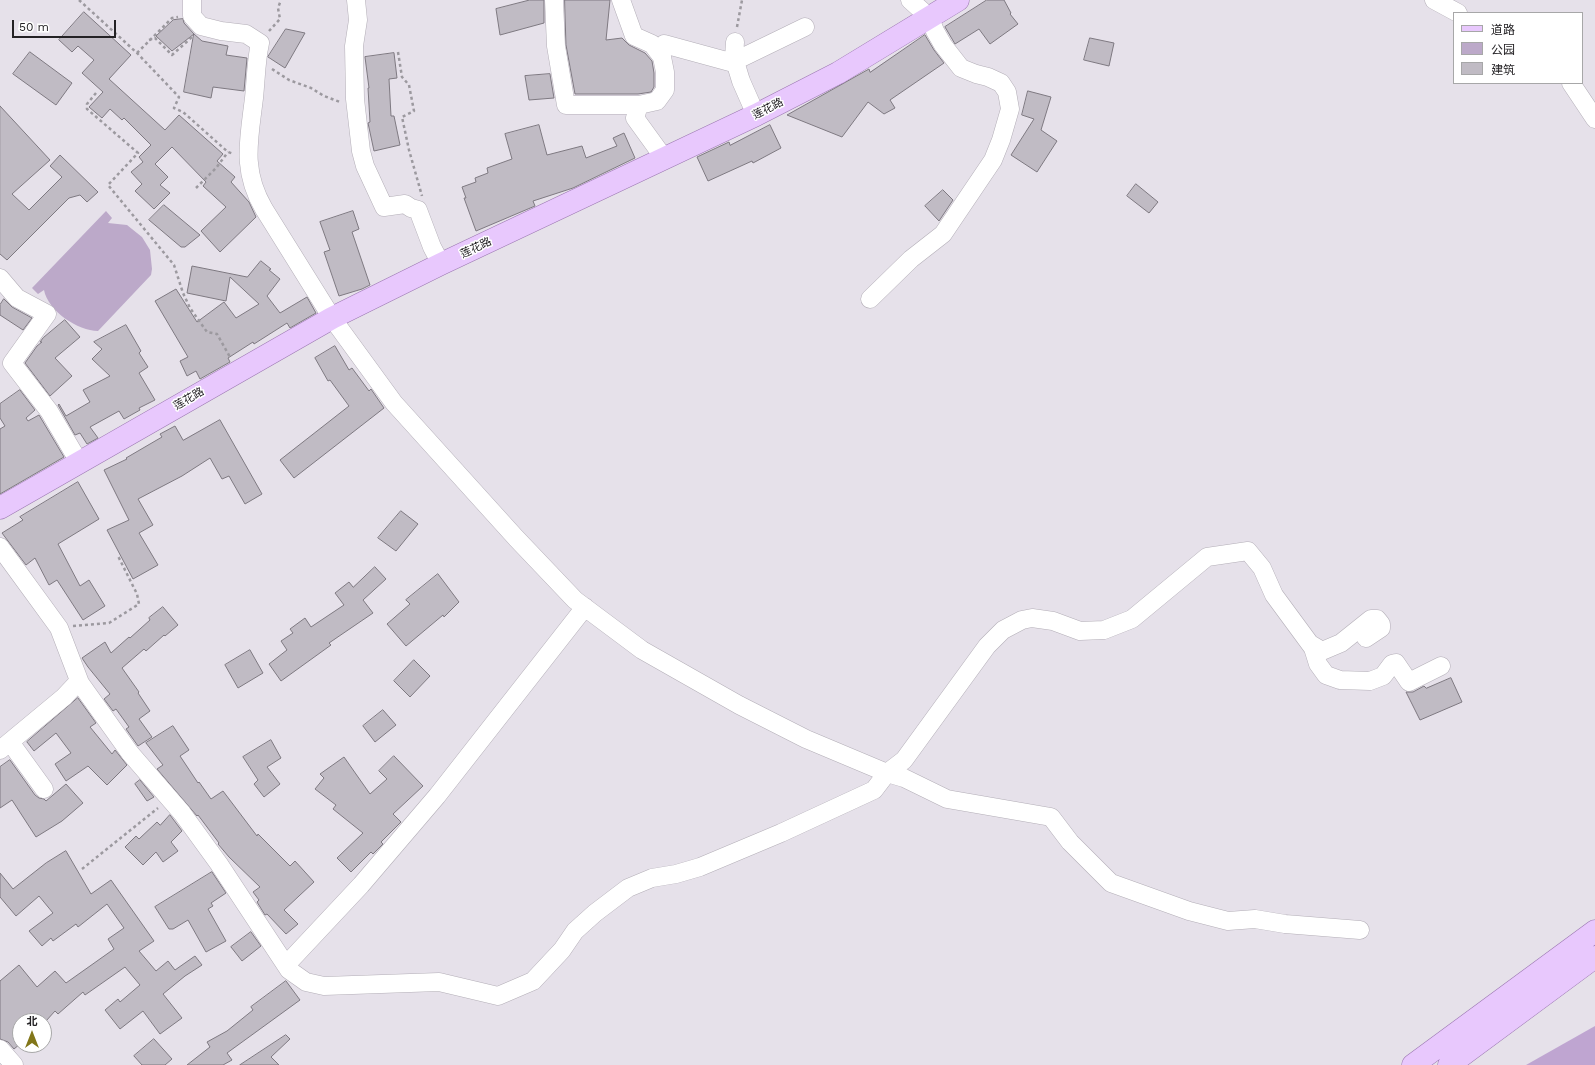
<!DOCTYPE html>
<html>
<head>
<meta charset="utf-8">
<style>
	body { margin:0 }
	#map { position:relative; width:1595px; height:1065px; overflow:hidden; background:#e6e1ea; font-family:"Work Sans","Noto Sans SC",sans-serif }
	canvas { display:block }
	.legend { position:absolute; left:1453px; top:12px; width:130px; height:72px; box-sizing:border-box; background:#fff; border:1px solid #a7a7a8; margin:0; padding:5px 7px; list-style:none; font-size:12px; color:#242225 }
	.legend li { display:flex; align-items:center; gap:8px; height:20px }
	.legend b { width:20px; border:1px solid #a7a7a8 }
	.north { position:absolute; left:12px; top:1013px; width:40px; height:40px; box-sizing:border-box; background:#fff; border:1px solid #a7a7a8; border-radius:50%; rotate:0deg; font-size:11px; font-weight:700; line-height:16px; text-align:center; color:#242225 }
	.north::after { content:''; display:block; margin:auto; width:14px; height:18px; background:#827619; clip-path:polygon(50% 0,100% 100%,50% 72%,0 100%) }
	.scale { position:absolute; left:12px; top:20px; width:104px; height:18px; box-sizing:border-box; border:2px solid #242225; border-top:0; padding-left:5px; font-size:12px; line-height:14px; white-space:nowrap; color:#242225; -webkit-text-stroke:3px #fff; paint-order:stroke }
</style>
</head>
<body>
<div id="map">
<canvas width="1595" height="1065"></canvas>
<ul class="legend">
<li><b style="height:5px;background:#e8c8fd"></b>道路</li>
<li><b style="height:11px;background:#bca9c9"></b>公园</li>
<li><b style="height:11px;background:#c0bbc4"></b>建筑</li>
</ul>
<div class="north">北</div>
<div class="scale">50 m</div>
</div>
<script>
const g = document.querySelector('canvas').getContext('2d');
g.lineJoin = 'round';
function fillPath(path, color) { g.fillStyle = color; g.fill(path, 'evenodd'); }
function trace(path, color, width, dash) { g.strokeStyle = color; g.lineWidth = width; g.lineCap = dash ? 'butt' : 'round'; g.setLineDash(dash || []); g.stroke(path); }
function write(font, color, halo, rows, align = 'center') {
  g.font = font + ' "Work Sans","Noto Sans SC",sans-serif'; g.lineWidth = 3; g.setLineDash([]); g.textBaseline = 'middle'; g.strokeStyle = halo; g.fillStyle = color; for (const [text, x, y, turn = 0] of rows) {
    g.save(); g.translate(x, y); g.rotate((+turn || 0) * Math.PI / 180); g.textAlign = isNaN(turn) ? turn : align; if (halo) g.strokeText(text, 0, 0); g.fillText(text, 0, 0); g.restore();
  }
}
const green = new Path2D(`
	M106 211 112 218 108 223 127 225 142 237 150 250 152 269 151 275 98 331C78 331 48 311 44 290L38 294 32 288Z`);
const forest = new Path2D(`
	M1595 1026V1065H1526Z`);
const building = new Path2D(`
	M530 0H544V23L500 35 496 9Z
	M565 0H610L606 40 622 38 629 45 645 53 652 61 654 73V87L651 92 638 94H575L566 45Z
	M987 0H1004L1011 13 1010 14 1018 24 990 44 979 29 955 44 945 27Z
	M84 12 131 55 109 79 165 130 179 115 223 154 217 161 235 177 231 182 249 202 256 217 220 252 201 231 226 207 203 186 206 182 172 147 155 164 168 177 160 185 170 193 154 209 135 191 142 184 131 172 143 162 139 157 151 145 124 118 122 120 110 109 102 118 89 107 103 92 82 73 94 60 78 46 72 52 59 40Z
	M183 19 184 23 194 34 172 51 156 36 173 20Z
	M286 29 305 33 285 68 268 57Z
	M194 34 202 41 228 46 226 55 247 58 244 91 213 87 211 98 184 92Z
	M925 35 934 50 944 63 890 100 895 108 884 114 868 102 842 137 787 115 869 69 870 72Z
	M1090 38 1114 43 1109 66 1084 60Z
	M30 52 72 83 56 105 13 74Z
	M394 53 397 78 389 79 391 116H394L400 145 374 151 368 123 370 122 368 88H369L365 57Z
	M550 74 554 98 529 100 525 76Z
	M1028 91 1051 97 1041 130 1057 141 1037 172 1011 155 1034 119 1022 115Z
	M0 106 50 160 12 194 29 210 62 177 50 166 60 155 98 192 87 202 80 195 69 198 7 260 0 254Z
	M539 125 547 155 582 146 586 158 617 146 613 138 624 133 635 158 573 188 533 201 535 206 476 231 464 198H466L462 187 476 182 475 178 488 173 487 168 512 159 505 134Z
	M770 125 781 148 753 163 752 161 708 181 697 157 729 142 730 145Z
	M1136 184 1158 202 1149 213 1127 196Z
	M943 190 953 200 939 221 925 206Z
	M164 205 200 235 185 247H181L149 220Z
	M353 211 359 229 352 232 370 285 362 289 339 296 324 252 330 250 320 222Z
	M261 261 271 269 269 270 280 279 267 296 280 313 307 297 316 313 290 328 287 323 254 344 253 342 228 358 230 362 200 379 196 371 187 376 180 361 188 357 155 301 176 289 197 322 224 302 236 318 259 304 230 277 226 301 187 293 192 266 247 277Z
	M4 299 12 307 32 318 23 330 0 315V305Z
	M65 320 80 337 55 358 72 376 50 396 25 363 37 346 42 342H40L43 338Z
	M126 325 141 351 139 353 148 367 139 373 155 400 139 408 140 410 124 419 119 411 90 427 98 438 87 444 80 433 75 435 58 405 59 404 66 416 90 402 83 390 110 376 92 359 102 349 94 342Z
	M335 346 349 370 352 368 369 391 371 389 384 408 294 478 280 460 349 406 330 380 328 381 315 358Z
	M20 390 35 410 26 418 28 421 39 415 64 457 0 494V429L5 426 0 418V404Z
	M220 420 262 494 245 504 229 476 222 479 210 458 182 476 138 499 153 525 139 533 158 565 133 579 107 530 129 520 104 470 127 459 126 458 162 437 160 434 175 426 183 440Z
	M78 482 99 519 58 544 80 586 89 580 105 606 83 620 57 580 49 585 35 558 26 565 2 533 23 520 20 517Z
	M401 511 418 524 396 551 378 538Z
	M375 567 386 579 363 600 373 613 329 643 331 645 281 681 269 664 287 650 281 641 293 633 290 629 305 618 311 627 344 605 335 593 349 582 353 587Z
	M438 574 459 602 444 617 443 615 406 646 387 624 410 604 406 600Z
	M163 607 178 625 165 636 164 635 146 651 144 649 122 668 139 692 138 693 150 711 139 719 152 737 138 746 126 729 129 727 116 709 113 711 104 699 110 694 88 667 82 658 105 642 111 653 129 637 130 638 150 620 149 618Z
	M250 650 263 673 238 688 225 665Z
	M414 660 430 676 410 697 394 681Z
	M1451 678 1462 702 1420 720 1406 692H1413L1424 686 1426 688Z
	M78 698 96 723 90 727 112 754 115 750 127 765 107 785 88 766 66 781 55 764 71 753 56 733 34 751 27 742Z
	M383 710 396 725 375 742 363 726Z
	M173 726 189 750 180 756 198 783 199 782 211 799 223 791 257 836 258 834 290 866 295 861 314 882 284 910 298 924 286 934 267 914 265 915 257 902 259 900 253 892 260 887 229 857 218 844 219 843 198 815 197 816 157 769 163 765 146 743Z
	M271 740 281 758 267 767 280 784 264 797 254 784 258 780 243 757Z
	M394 756 423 786 393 814 401 822 381 842 383 844 373 854 371 852 351 872 337 858 363 833 333 809 336 805 315 789 324 778 320 774 344 757 370 794 387 779 379 771Z
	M10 760 35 795 39 798 44 799 46 801 66 784 83 803 62 821 36 837 12 800 0 808V767Z
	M140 780 154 797 147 801 135 784Z
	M170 815 182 831 171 842 178 851 163 862 156 852 143 865 125 847 136 836 139 839 157 822 160 825Z
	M66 851 91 894 111 880 154 941 139 951 156 971 168 961 175 970 195 956 202 965 185 976 163 994 182 1018 160 1034 143 1011 120 1029 105 1010 118 999 120 1002 140 985 125 967 85 995 83 992 58 1014 55 1011 46 1021H20V1044L14 1049 8 1042 0 1039V981L19 965 37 987 55 971 66 983 114 949 108 939 124 928 107 904 78 927 76 924 53 941 51 938 42 946 29 931 53 913 39 896 16 916 0 897V873L13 889 46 863Z
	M212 872 226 893 211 903 213 906 208 909 226 941 206 952 188 920 173 929H169L155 907Z
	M251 932 261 946 242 961 231 947Z
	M286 981 300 1000 227 1053 232 1060 223 1065H187L210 1047 207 1042 227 1031 253 1010 251 1007Z
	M286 1035 290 1039 271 1057 279 1065H240Z
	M154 1039 172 1059 165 1065H142L134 1056Z`);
const path = new Path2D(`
	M79 0 137 53 179 97 174 108 183 112 228 152 234 154
	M737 27 742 0
	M269 31 280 19 278 8 281 0
	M149 40 155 38 172 55 192 37
	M398 52 402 77 409 85 414 111 402 117 409 150 422 196
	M137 53 172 18 178 17
	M272 69 289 80 311 88 324 96 340 102
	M96 93 87 104V109L138 153 108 185 174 265 183 293 190 308 207 332 217 334 230 357
	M196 188 216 168 228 152
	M73 626 109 623 139 604 137 594 118 556
	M82 869 158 808`);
const minor = new Path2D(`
	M192 0V16L201 26 221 31 246 34 260 43C256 61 256 79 254 98 249 140 241 170 264 209L332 318 394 403 516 538 575 600 642 650 739 705 806 739 887 773 904 778 947 799 1051 817 1070 842 1111 883 1189 911 1228 921 1255 919 1285 924 1360 930
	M356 0 358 20 354 46 355 99 361 151 365 166 384 207 405 204 411 208 418 210 432 247 441 264
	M554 0 556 46 566 105H639L635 118 664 158
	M621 0 634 36 652 44 662 57 665 72V90L657 101 639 105
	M1434 0 1458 13
	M735 42 734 58 741 81 756 115
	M664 44 730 62 735 61 805 27
	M1571 83 1595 119
	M0 278 17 298 47 314 12 363 49 411 79 462
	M870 299 911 259 943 234 993 160 1001 140 1010 109 1007 92 1001 83 988 77 976 74 961 68 943 45 935 31 930 18 910 0
	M0 547 59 628 80 683 130 753 182 813 219 864 289 970 306 982 324 986 439 982 498 996 533 981 562 950 575 931 595 913 628 888 652 878 676 874 700 867 781 833 874 790 887 773 904 760 987 646 1003 630 1022 620 1032 618 1053 621 1080 631 1104 630 1132 619 1207 557 1248 551 1262 568 1274 595 1313 648 1318 664 1326 675 1340 680 1370 681 1383 676 1392 664 1396 663 1409 682 1441 666
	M1312 645 1322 651 1341 643 1371 619H1377L1381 624V628L1366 638
	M10 742 44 789
	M0 750 64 697 79 681
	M286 965 361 885 437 796 585 607
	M0 1049 14 1065`);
const major = new Path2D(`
	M0 508 332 318 441 264 756 115 838 73 958 0
	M1413 1065 1595 931
	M1449 1065 1595 957`);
const streetNames = [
	["莲花路",768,109,-27],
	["莲花路",476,248,-25],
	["莲花路",189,399,-30]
];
fillPath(green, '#bca9c9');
fillPath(forest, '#bfa5d1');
fillPath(building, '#c0bbc4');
trace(building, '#7e7981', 1);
trace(minor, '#b3aeb7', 19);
trace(major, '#9a76b0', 23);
trace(path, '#9c999f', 2.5, [3, 3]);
trace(minor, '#fff', 18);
trace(major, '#e8c8fd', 22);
write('11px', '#242225', '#fff', streetNames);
</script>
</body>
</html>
